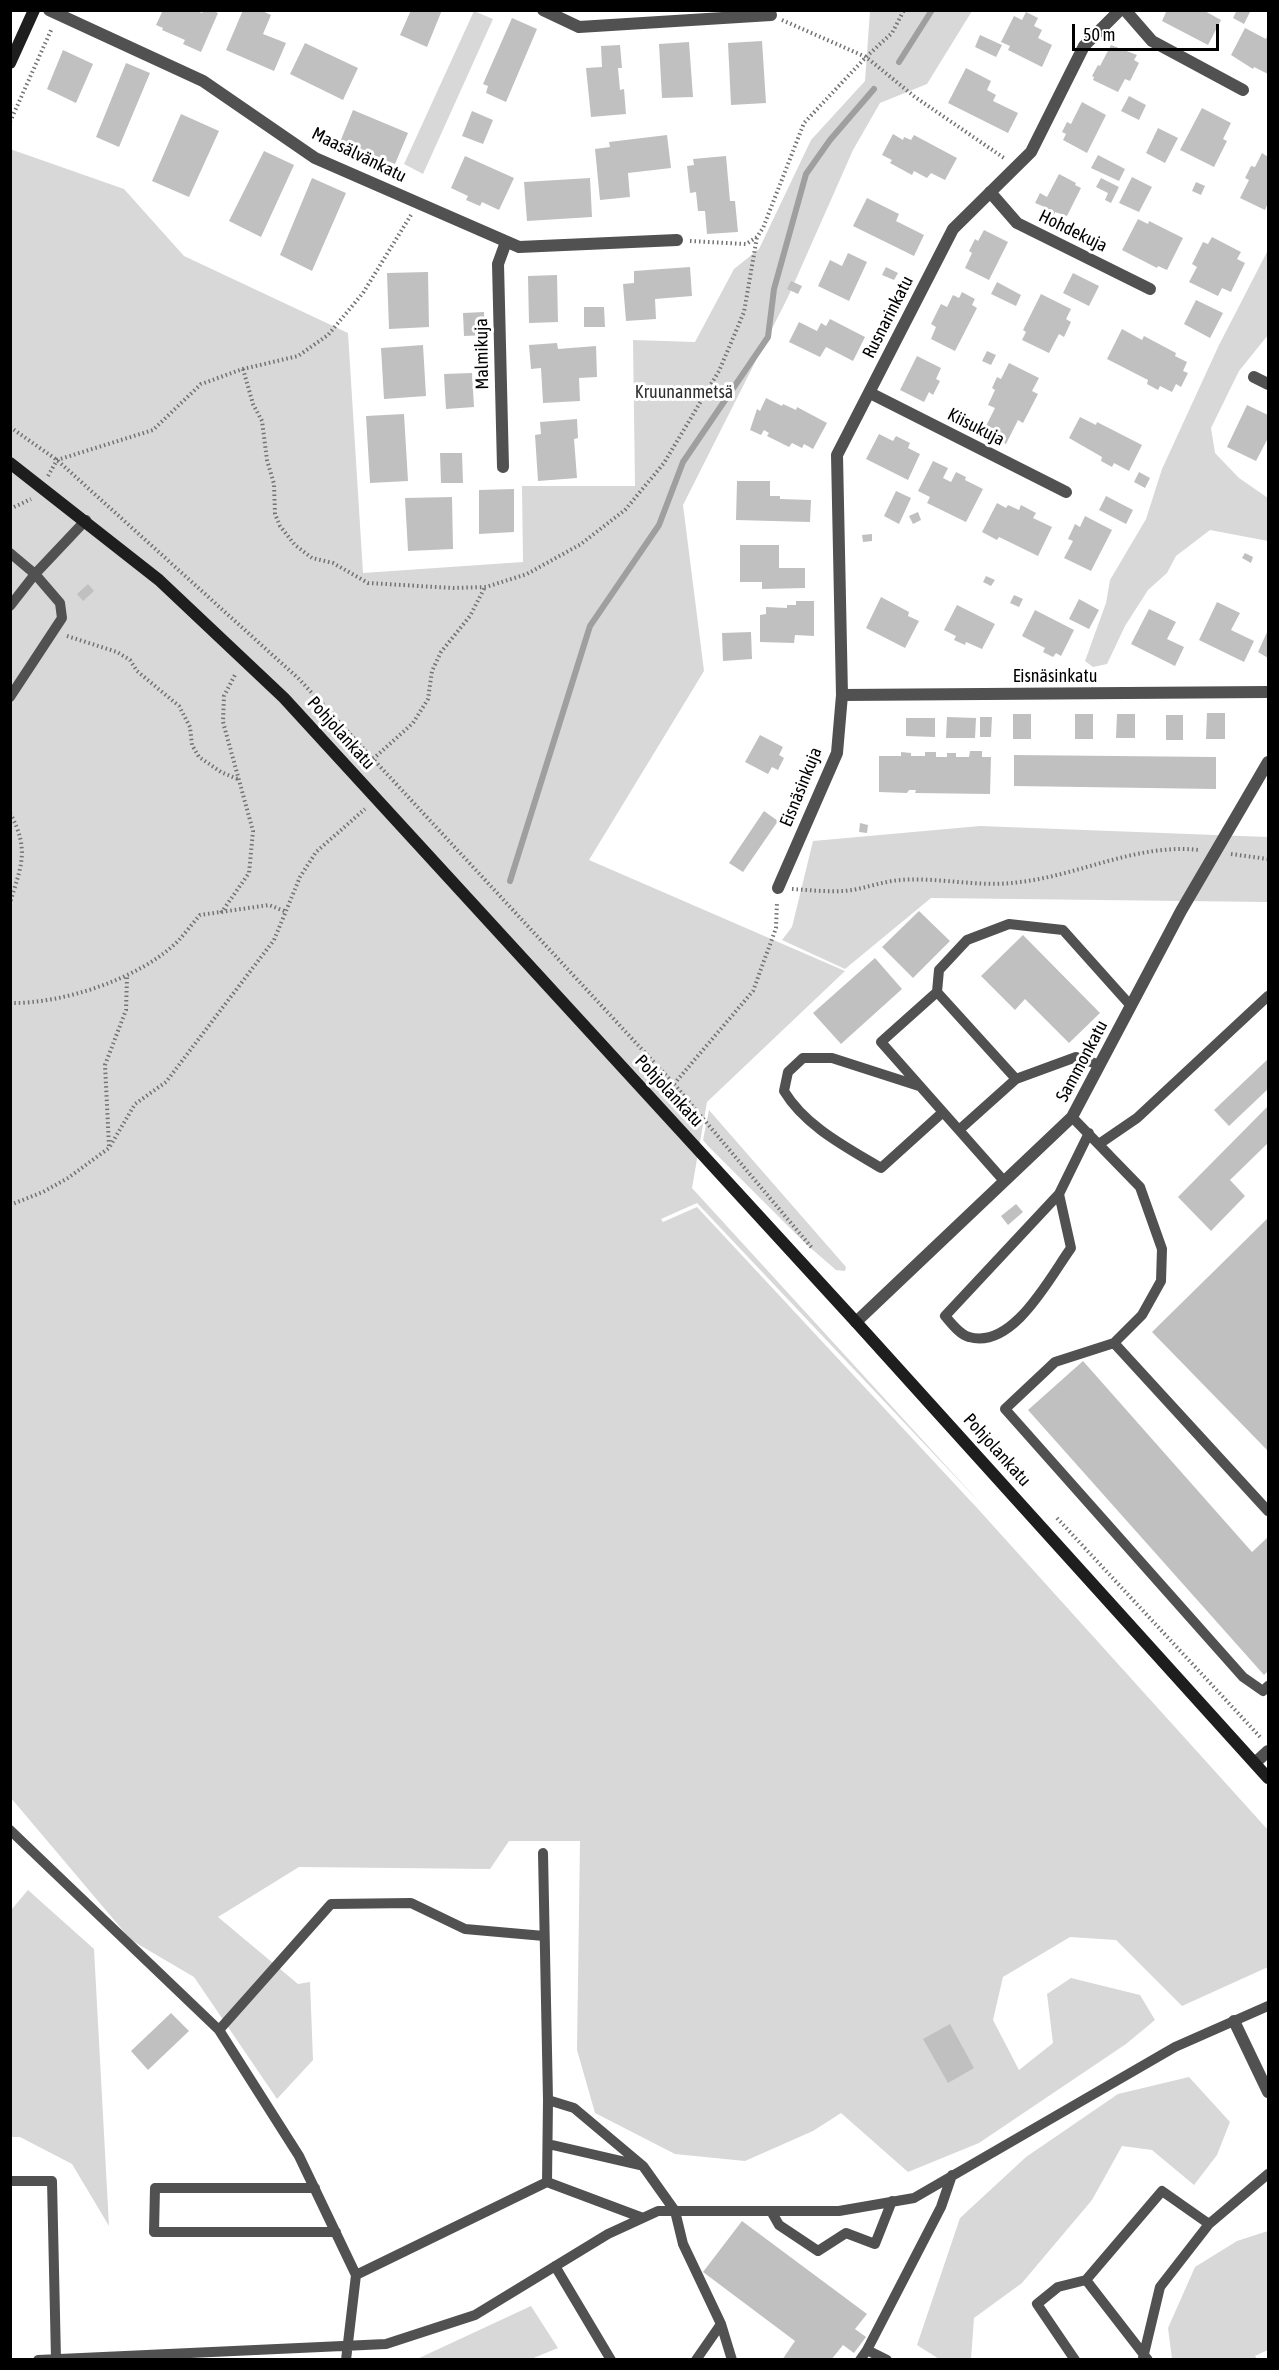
<!DOCTYPE html>
<html>
<head>
<meta charset="utf-8">
<style>
	body { margin:0 }
	#map { position:relative; width:1279px; height:2370px; overflow:hidden; background:#fff; font-family:"Asap Condensed",sans-serif }
	canvas { display:block }
	.frame { position:absolute; inset:0; border:12px solid #000; pointer-events:none }
	.scale { position:absolute; left:1072px; top:24px; width:147px; height:27px; box-sizing:border-box; border:3px solid #000; border-top:0; padding-left:8px; font-size:18px; line-height:21px; white-space:nowrap; color:#000; -webkit-text-stroke:4px #fff; paint-order:stroke }
</style>
</head>
<body>
<div id="map">
<canvas width="1279" height="2370"></canvas>
<div class="frame"></div>
<div class="scale">50 m</div>
</div>
<script>
const g = document.querySelector('canvas').getContext('2d');
g.lineJoin = 'round';
function fillPath(path, color) { g.fillStyle = color; g.fill(path, 'evenodd'); }
function trace(path, color, width, dash) { g.strokeStyle = color; g.lineWidth = width; g.lineCap = dash ? 'butt' : 'round'; g.setLineDash(dash || []); g.stroke(path); }
function write(font, color, halo, rows, align = 'center') {
  g.font = font + ' "Asap Condensed",sans-serif'; g.lineWidth = 6; g.setLineDash([]); g.textBaseline = 'middle'; g.strokeStyle = halo; g.fillStyle = color; for (const [text, x, y, turn = 0] of rows) {
    g.save(); g.translate(x, y); g.rotate((+turn || 0) * Math.PI / 180); g.textAlign = isNaN(turn) ? turn : align; if (halo) g.strokeText(text, 0, 0); g.fillText(text, 0, 0); g.restore();
  }
}
const green = new Path2D(`
	M474 11 493 19 423 174 404 164Z
	M870 11H972L927 84 880 103 853 150 788 297 683 505 704 671 589 860 845 971 707 1102 692 1188 982 1505 697 1203 661 1219 663 1222 697 1207 978 1509 1268 1830V1967L1182 2006 1116 1940 1070 1937 1003 1977 993 2020 1019 2070 1053 2043 1047 1994 1071 1978 1140 1995 1155 2020 1126 2044 979 2143 908 2172 841 2113 813 2131 745 2161 675 2154 595 2113 577 2050 580 1841H509L490 1869 299 1867 218 1917 298 1984 310 1982 313 2060 277 2099 194 1977 131 1940 11 1798 10 149 124 189 184 256 348 333 363 573 523 562 522 486H635L633 340 695 342 734 269 759 249 811 140 865 81Z
	M1268 250V335L1239 371 1211 428 1215 453 1239 478 1268 498V541L1210 530 1176 556 1167 573 1148 590 1125 626 1107 664 1093 667 1085 661 1106 603 1110 580 1146 519 1162 469 1219 345Z
	M980 826 1268 837V902L931 898 845 969 782 940 792 927 813 841Z
	M709 1110 846 1267 845 1271 836 1270 806 1244 708 1146 703 1140Z
	M28 1890 94 1949 109 2226 72 2164 20 2137H11V1910Z
	M1189 2077 1230 2122 1217 2155 1194 2185 1152 2150 1122 2146 1092 2200 1022 2283 974 2318 971 2359H939L917 2345 960 2218 1026 2157 1118 2094Z
	M1268 2231V2350L1255 2356 1257 2359H1172L1168 2328 1195 2267 1237 2241Z
	M531 2306 558 2348 531 2359H417Z`);
const stream = new Path2D(`
	M899 62 932 10
	M510 881 590 626 659 525 683 462 768 337 774 289 806 174 830 140 874 89`);
const building = new Path2D(`
	M163 10H196L202 13 204 10H212L218 13 201 52 183 44 185 40 162 30 163 28 156 25Z
	M243 10H260L271 15 263 34 286 43 274 71 226 50Z
	M411 10H442L427 47 400 35Z
	M1167 10H1203L1221 20 1208 45 1162 21Z
	M1237 10H1251L1244 24 1233 18Z
	M1026 12 1038 18 1034 26 1042 30 1038 38 1052 45 1042 67 1008 50 1010 46 1001 42 1014 16 1022 20Z
	M512 18 537 29 506 102 486 93 488 86 483 84Z
	M1245 28 1266 39 1268 33V74L1254 67 1253 69 1231 55Z
	M980 35 1002 45 996 57 975 47Z
	M762 41 766 103 731 105 728 43Z
	M689 42 693 97 662 98 659 44Z
	M305 43 358 68 343 100 290 74Z
	M620 45 622 68H618L620 90 624 89 626 114 591 117 586 68 602 67 601 46Z
	M1111 45 1137 55 1134 60 1139 63 1130 81 1125 79 1118 92 1093 80 1094 77 1092 76 1098 65 1100 66Z
	M63 50 93 64 76 103 47 89Z
	M126 63 150 73 119 147 96 137Z
	M966 68 991 81 987 90 996 95 993 101 1018 113 1008 133 948 103Z
	M1129 96 1146 105 1139 120 1121 111Z
	M1082 102 1106 115 1087 153 1063 140 1066 134 1062 132 1067 122 1071 124Z
	M1202 108 1231 123 1223 139 1227 141 1214 167 1180 150Z
	M353 110 408 133 395 164 340 142Z
	M472 111 493 120 483 144 462 136Z
	M181 114 219 131 189 197 152 181Z
	M1158 128 1178 138 1165 163 1146 153Z
	M893 134 903 140 904 137 911 140 914 135 957 158 945 180 931 173 927 178 914 171 912 175 890 163 892 160 882 155Z
	M667 135 671 168 628 173 630 197 600 200 595 149 610 147 609 142Z
	M264 151 294 165 261 237 229 221Z
	M1262 153 1268 157V203L1265 210 1240 198 1249 180 1245 178 1251 166 1255 167Z
	M1098 155 1125 169 1119 181 1091 168Z
	M465 156 514 178 499 210 482 202 480 206 466 200 468 196 451 188Z
	M726 156 730 201H735L738 232 707 234 705 211H698L696 192 690 193 687 166 694 165 693 159Z
	M1059 174 1076 183 1075 185 1081 188 1067 216 1055 212 1054 215 1046 211 1047 208 1035 203 1040 193 1047 197Z
	M1132 177 1152 187 1139 212 1119 203Z
	M312 178 346 193 312 271 280 255Z
	M590 178 592 217 527 221 524 182Z
	M1101 178 1119 187 1111 203 1105 200 1108 193 1096 187Z
	M1196 182 1205 186 1201 195 1192 191Z
	M867 198 899 214 896 221 924 235 914 256 853 226Z
	M1138 219 1148 224 1149 221 1183 238 1167 270 1158 266 1157 268 1122 250Z
	M984 230 1008 242 989 280 965 268 972 253 969 251 975 239 978 241Z
	M1212 237 1241 252 1237 259 1245 263 1231 292 1222 288 1218 296 1189 282 1197 267 1192 264 1203 242 1208 244Z
	M848 253 867 262 849 301 818 286 830 260 842 266Z
	M690 267 692 296 655 299 656 319 626 321 623 284 634 283V271Z
	M886 267 898 273 894 280 882 275Z
	M428 272 429 327 389 329 387 273Z
	M1073 273 1099 286 1089 306 1063 293Z
	M557 275 558 322 529 323 528 276Z
	M791 281 802 286 798 294 787 289Z
	M997 282 1021 295 1016 306 991 294Z
	M962 292 975 299 972 305 977 308 955 351 931 339 936 327 931 324 941 304 947 307 953 295 959 298Z
	M1041 294 1071 309 1066 319 1071 322 1064 337 1059 334 1049 353 1022 340 1026 332 1023 330Z
	M1196 300 1223 313 1210 338 1184 324Z
	M584 307H604L605 327H584Z
	M484 312 485 335 464 336 463 313Z
	M830 319 865 337 853 361 826 347 820 357 789 342 799 322 817 331 821 323 826 326Z
	M1122 329 1142 340 1144 336 1176 353 1175 356 1187 362 1183 371 1188 373 1181 387 1176 384 1172 392 1160 386 1158 390 1147 384 1148 380 1107 359Z
	M557 343 558 349 596 346 597 377 579 378 580 401 543 403 541 368 531 369 529 345Z
	M423 345 426 396 384 399 381 348Z
	M987 351 996 355 991 365 982 361Z
	M917 356 941 368 936 379 940 381 933 395 929 392 924 402 900 390Z
	M1009 363 1039 378 1032 391 1038 394 1023 423 1018 420 1006 444 983 432 995 408 988 405 995 390 992 388 997 377 1001 379Z
	M472 373 474 407 446 409 444 374Z
	M766 398 782 406 783 404 796 410 797 407 827 423 813 449 804 444 802 448 792 443 789 447 767 436 769 433 764 430 761 435 750 430 757 409 760 411Z
	M1247 405 1268 415V438L1256 461 1227 447Z
	M404 414 408 481 370 483 366 416Z
	M1080 417 1096 425 1097 422 1142 445 1129 471 1114 463 1112 467 1101 461 1102 457 1069 438Z
	M577 419 578 438 574 439 577 478 538 481 535 435 541 434 540 422Z
	M879 434 893 441 896 436 910 443 908 448 920 454 908 480 866 459Z
	M440 453H462L463 483H441Z
	M933 461 948 468 943 478 951 482 956 472 966 477 965 480 983 489 966 522 927 503 930 497 918 491Z
	M1139 472 1150 478 1145 488 1134 482Z
	M737 481H770V496H780V499L811 500 810 522 736 520Z
	M514 489V532L479 534V490Z
	M896 491 911 498 899 524 884 516Z
	M1106 496 1133 510 1126 524 1099 510Z
	M452 497 453 549 408 551 405 498Z
	M997 503 1006 508 1008 505 1019 510 1021 505 1036 513 1033 518 1052 527 1038 556 999 537 997 540 982 532Z
	M918 512 921 520 913 524 909 516Z
	M1085 516 1112 530 1091 571 1064 558 1073 541 1068 539 1075 524 1080 527Z
	M872 534V541L863 542 862 535Z
	M740 545H779V568H805V588L762 589V582H740Z
	M1245 553 1253 557 1251 563 1242 558Z
	M986 576 995 580 991 586 983 582Z
	M88 584 94 591 83 601 77 594Z
	M1014 595 1023 599 1019 607 1010 603Z
	M881 597 909 612 908 616 919 621 905 648 866 628Z
	M1079 599 1099 610 1089 629 1069 619Z
	M796 601H814V636L795 635 794 643 760 642V615L766 614V607L787 608V605H796Z
	M1217 602 1240 613 1231 630 1254 641 1244 662 1199 640Z
	M957 605 995 624 982 649 966 642 965 645 954 640 956 636 944 630Z
	M1149 609 1176 622 1167 639 1184 647 1175 666 1131 644Z
	M1035 610 1074 630 1061 656 1056 653 1053 657 1043 652 1045 648 1022 636Z
	M1268 630V658L1258 652Z
	M751 632 752 659 723 661 722 633Z
	M1207 713H1225V739H1206Z
	M1013 714H1031V739H1013Z
	M1075 714H1093V739H1075Z
	M1117 714H1135V738H1116Z
	M1166 715H1183V740H1166Z
	M947 717 976 718 975 738H946Z
	M980 717H992L991 737H980Z
	M906 718H935V737L906 736Z
	M760 735 783 747 779 755 784 758 778 770 772 767 768 774 745 762Z
	M970 751H982V757H991L990 794 915 793 916 790H909L907 793 879 792V756H901V752L911 753V756H925V752H936V757H947V753H956V757H969Z
	M1014 755 1216 757V789L1014 786Z
	M764 811 778 821 743 872 729 863Z
	M860 823 868 825 867 833 859 832Z
	M919 911 950 941 913 978 882 947Z
	M1023 935 1100 1013 1069 1043 1025 999 1015 1010 981 976Z
	M875 958 902 989 841 1044 813 1013Z
	M1268 1059V1089L1229 1126 1214 1110Z
	M1268 1106V1143L1230 1180 1245 1196 1211 1231 1178 1197Z
	M1016 1204 1023 1212 1008 1225 1001 1216Z
	M1268 1218V1451L1152 1332Z
	M1083 1361 1252 1552 1268 1537V1671L1264 1675 1028 1410Z
	M171 2013 189 2031 148 2070 131 2051Z
	M950 2024 974 2068 948 2083 923 2039Z
	M742 2221 867 2314 855 2329 866 2337 854 2353 843 2345 831 2360H782L795 2341 703 2272Z`);
const path = new Path2D(`
	M782 20 866 57 915 97 1004 158
	M10 122 52 28
	M690 241 746 244 757 237 763 228 804 123 866 57 892 33 904 10
	M243 369 253 404 262 421 267 460 274 484 275 514 280 526 295 545 312 558 333 563 368 583 453 588 486 587 527 574 581 544 625 510 664 463 719 371 744 312 757 237
	M10 427 57 460 299 679 674 1084 812 1248
	M48 476 57 460 153 430 201 384 243 369 298 356 328 335 363 293 411 215
	M10 509 31 499
	M67 636 117 652 130 660 137 671 179 706 190 727 192 745 199 757 221 772 240 780
	M373 759 413 723 428 699 432 671 441 652 470 616 485 587
	M10 813C30 850 21 866 10 903
	M1231 854 1268 859
	M792 889C809 890 826 892 843 891 862 890 882 881 901 880 941 877 979 888 1020 882 1080 875 1138 843 1199 850
	M221 913 249 873 253 831 223 722 224 696 236 673
	M10 1003C63 1004 142 978 179 940 186 932 193 923 200 915L269 905 287 912
	M674 1084 753 991 776 928 777 902
	M109 1146 105 1065 126 1010 127 977
	M10 1205 43 1192 68 1178 109 1148 135 1104 166 1082 274 940 300 877 316 852 365 809
	M1057 1518 1262 1739`);
const lane = new Path2D(`
	M10 553 35 574 60 603 62 618 10 697
	M10 606 35 574 86 520
	M937 992 939 970 967 940 1009 924 1063 930 1131 1006
	M1016 1079 1076 1057 1100 1065
	M919 1086 832 1058H803L788 1072 784 1091C805 1126 846 1147 881 1168L943 1112
	M1072 1117 1140 1187 1162 1249 1161 1281 1142 1315 1114 1343 1055 1362 1005 1409 1243 1677 1263 1691 1268 1686
	M959 1130 1016 1079 937 992 881 1042 1004 1181
	M1099 1144 1137 1118 1268 996
	M1059 1194 1071 1248C1050 1277 1013 1350 969 1337 960 1335 951 1323 945 1316L1059 1194 1089 1133
	M1114 1343 1268 1511
	M10 1830 219 2030 299 2156 356 2275
	M543 1853 548 2100 547 2182 643 2218
	M219 2030 331 1904 411 1903 465 1929 544 1936
	M548 2100 574 2108 643 2166 675 2211 683 2244 721 2324 696 2360
	M548 2144 639 2165
	M10 2181H52L56 2359
	M315 2188H155L154 2232H336
	M771 2211 779 2225 818 2251 846 2233 875 2244 892 2201
	M555 2266 611 2360
	M721 2324 732 2360
	M1143 2358 1160 2287 1209 2224 1268 2174
	M38 2360 386 2344 475 2315 608 2234 658 2211H839L914 2198 1175 2047 1268 2006
	M346 2360 356 2275 547 2182
	M860 2360 867 2350
	M887 2360 867 2350 941 2207 952 2175
	M1075 2360 1037 2304 1058 2287 1086 2280
	M1148 2360 1086 2280 1162 2191 1209 2224`);
const street = new Path2D(`
	M49 10 203 81 315 158 519 247 677 240
	M543 10 579 27 771 15
	M1125 10 1152 41 1243 90
	M990 192 1017 223 1150 289
	M1254 377 1268 384
	M870 393 1066 492
	M503 467 498 264 506 242
	M842 695 1268 692
	M778 888 837 753 842 695 837 455 953 229 1031 152 1084 46 1120 10
	M856 1322 1072 1117 1181 911 1268 762
	M1255 1763 1268 1751
	M1234 2021 1268 2092`);
const secondary = new Path2D(`
	M10 63 34 10
	M10 463 159 580 284 698 856 1322 1268 1778`);
const streetNames = [
	["Maasälvänkatu",359,155,26],
	["Hohdekuja",1073,231,26],
	["Rusnarinkatu",888,317,-63],
	["Malmikuja",482,354,-91],
	["Kiisukuja",976,427,27],
	["Eisnäsinkatu",1055,676],
	["Pohjolankatu",341,733,48],
	["Eisnäsinkuja",801,787,-68],
	["Sammonkatu",1082,1061,-62],
	["Pohjolankatu",669,1091,47],
	["Pohjolankatu",997,1450,48]
];
const parkNames = [
	["Kruunanmetsä",684,392]
];
fillPath(green, '#d8d8d8');
trace(stream, '#9f9f9f', 6);
fillPath(building, '#c0c0c0');
trace(path, '#737373', 4, [1.5, 3]);
trace(lane, '#515151', 10);
trace(street, '#515151', 12);
trace(secondary, '#1e1e1e', 12);
write('18px', '#000', '#fff', streetNames);
write('18px', '#2f2f2f', '#fff', parkNames);
</script>
</body>
</html>
